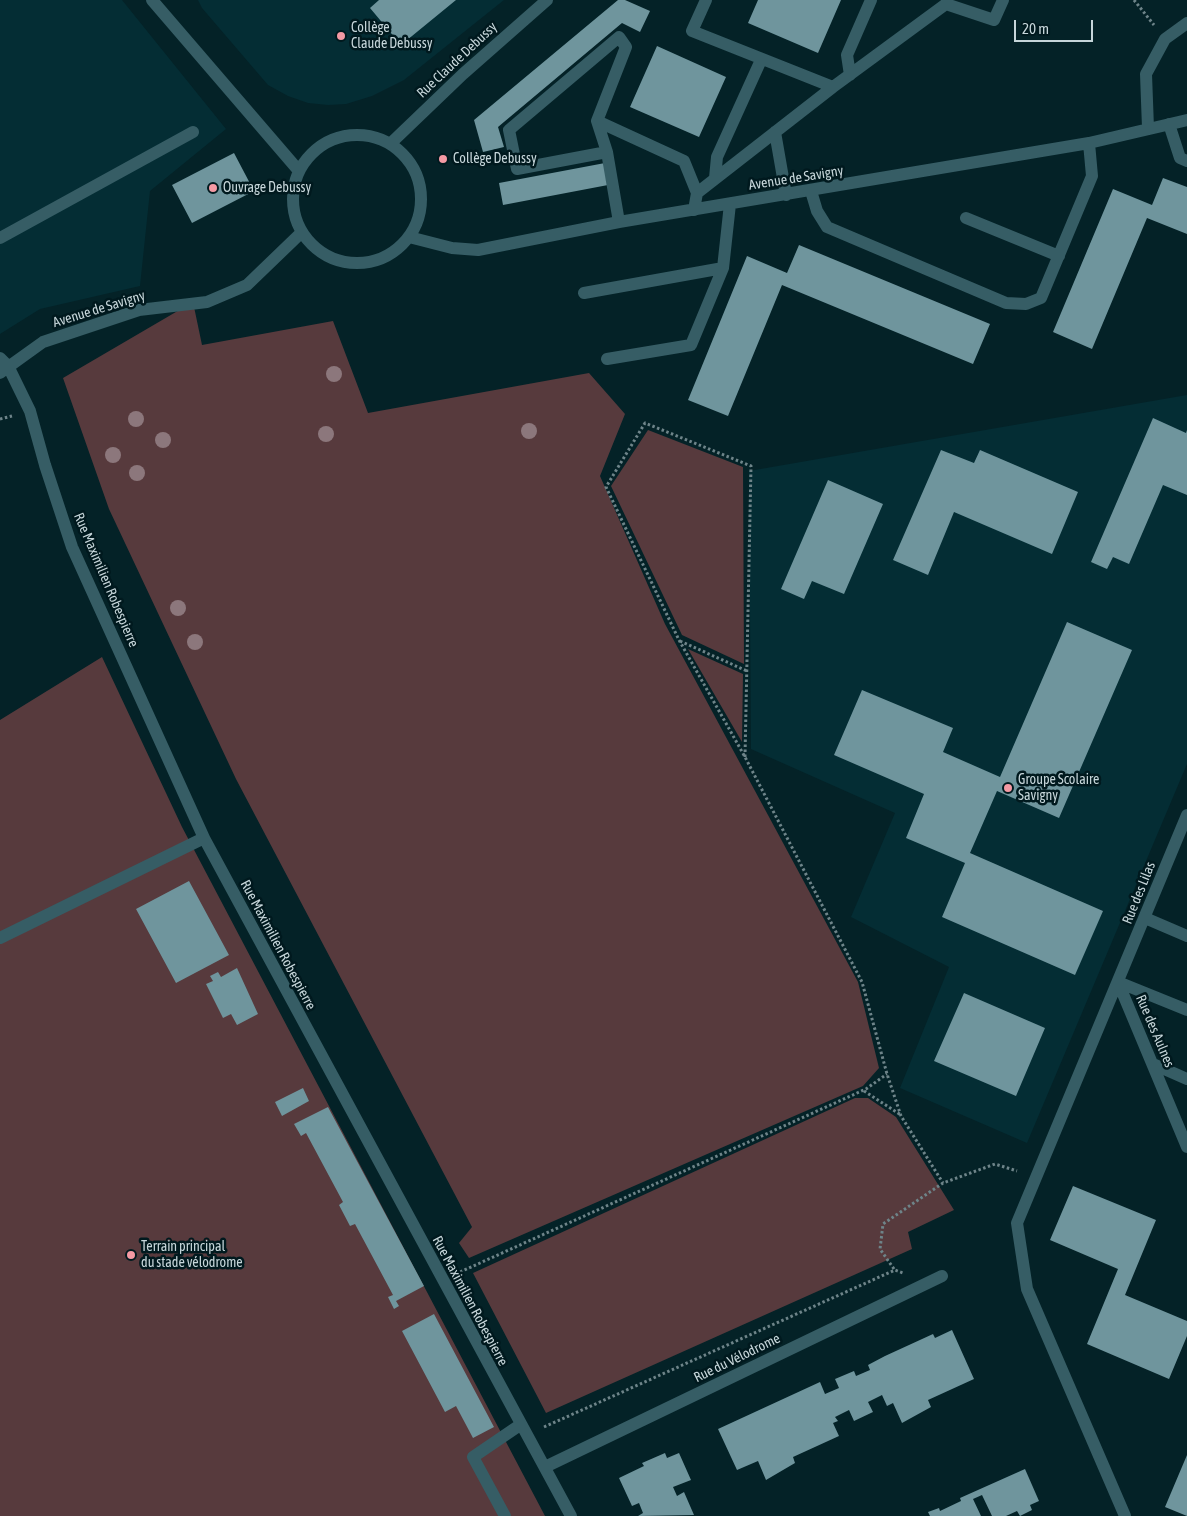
<!DOCTYPE html>
<html>
<head>
<meta charset="utf-8">
<style>
	body { margin:0 }
	#map { position:relative; width:1187px; height:1516px; overflow:hidden; background:#042227; font-family:"Asap Condensed",sans-serif }
	canvas { display:block }
	.scale { position:absolute; left:1014px; top:20px; width:79px; height:22px; box-sizing:border-box; border:2px solid #c6d6da; border-top:0; padding-left:6px; font-size:15px; line-height:18px; white-space:nowrap; color:#c6d6da; -webkit-text-stroke:4px #00191e; paint-order:stroke }
</style>
</head>
<body>
<div id="map">
<canvas width="1187" height="1516"></canvas>
<div class="scale">20 m</div>
</div>
<script>
const g = document.querySelector('canvas').getContext('2d');
g.lineJoin = 'round';
function fillPath(path, color) { g.fillStyle = color; g.fill(path, 'evenodd'); }
function trace(path, color, width, dash) { g.strokeStyle = color; g.lineWidth = width; g.lineCap = dash ? 'butt' : 'round'; g.setLineDash(dash || []); g.stroke(path); }
function write(font, color, halo, rows, align = 'center') {
  g.font = font + ' "Asap Condensed",sans-serif'; g.lineWidth = 5; g.setLineDash([]); g.textBaseline = 'middle'; g.strokeStyle = halo; g.fillStyle = color; for (const [text, x, y, turn = 0] of rows) {
    g.save(); g.translate(x, y); g.rotate((+turn || 0) * Math.PI / 180); g.textAlign = isNaN(turn) ? turn : align; if (halo) g.strokeText(text, 0, 0); g.fillText(text, 0, 0); g.restore();
  }
}
const built = new Path2D(`
	M0 0H122L226 129 150 191 140 286 40 309 0 334Z
	M198 0H504L404 80 372 96 346 104 328 105 308 103 288 96 268 85 202 8Z
	M1187 395V764L1027 1143 900 1088 949 967 851 917 895 813 751 749 749 471Z`);
const green = new Path2D(`
	M193 302 202 345 333 321 368 413 589 373 625 414 600 476 665 624 858 982 879 1068 863 1086 469 1258 459 1243 472 1227 236 779 109 509 63 378Z
	M648 430 743 467 744 664 682 635 611 486Z
	M688 649 743 674 742 742Z
	M102 657 182 827 545 1516H0V720Z
	M855 1098H868L896 1117 954 1210 908 1232 912 1249 546 1413 473 1273Z`);
const building = new Path2D(`
	M379 0H456L401 45 370 8Z
	M618 0H625L650 11 640 32 622 23 498 127 504 147 483 152 474 120Z
	M758 0H841L818 53 748 23Z
	M657 46 726 77 699 137 630 107Z
	M234 153 254 191 192 223 172 185Z
	M605 163 608 185 503 205 499 183Z
	M1163 178 1187 187V234L1147 218 1092 349 1053 332 1113 189 1152 205Z
	M799 245 990 324 973 364 782 285 728 416 688 400 747 256 787 273Z
	M1153 418 1186 433 1187 430V495L1163 485 1129 564 1113 557 1107 569 1091 562Z
	M941 450 974 463 980 450 1078 492 1052 554 954 512 928 575 893 560Z
	M828 480 883 504 844 594 812 581 804 599 781 589Z
	M1067 622 1132 650 1059 818 997 791 970 853 1103 911 1075 975 942 917 965 863 906 838 924 794 834 755 862 690 953 728 943 752 1000 777Z
	M189 881 229 955 176 983 136 909Z
	M237 968 258 1014 237 1025 231 1014 223 1018 206 984 213 981 210 976 218 972 221 977Z
	M964 993 1045 1028 1016 1096 934 1061Z
	M303 1088 309 1101 282 1116 275 1102Z
	M328 1107 424 1286 396 1301 399 1306 394 1309 388 1297 393 1295 355 1224 350 1226 339 1205 343 1202 306 1133 301 1136 294 1124Z
	M1073 1186 1156 1220 1125 1295 1187 1321V1336L1169 1379 1087 1344 1118 1269 1050 1240Z
	M434 1314 494 1427 473 1438 456 1406 445 1412 402 1331Z
	M952 1330 974 1379 928 1400 931 1407 902 1423 893 1403 887 1406 882 1395 868 1402 873 1412 854 1421 849 1410 835 1417 838 1421 833 1423 839 1436 793 1457 795 1463 766 1480 758 1461 737 1470 718 1429 820 1382 825 1394 839 1388 835 1379 854 1371 856 1376 870 1370 868 1365 885 1356 933 1334 935 1338Z
	M665 1453 667 1458 679 1453 691 1480 673 1487 677 1496 684 1492 694 1515 638 1516 643 1513 639 1503 632 1506 619 1478 644 1466 642 1463Z
	M1187 1455V1516L1165 1507Z
	M1025 1469 1039 1501 1030 1505 1032 1510 1020 1516 1017 1511 1006 1516H992L982 1495 973 1499 981 1516H930L928 1512 939 1508 940 1511 961 1501 960 1498Z`);
const path = new Path2D(`
	M1134 0 1154 25
	M0 419 12 416
	M680 641 747 671
	M745 757 751 466 645 423 606 487 679 640 745 757 862 982 887 1074 901 1116 943 1183
	M864 1091 901 1115
	M894 1269 880 1249 883 1224 943 1183 995 1164 1017 1171
	M460 1272 866 1089 887 1074
	M544 1427 895 1270 903 1273`);
const minor = new Path2D(`
	M152 0 299 171
	M706 0 692 31 833 87
	M619 37 626 47 597 121 607 152 517 169 509 130Z
	M850 75 847 55 871 0
	M597 121 684 161 697 193
	M1169 124 1180 158 1187 161
	M1148 128 1146 74 1165 39 1187 23
	M775 132 786 195
	M293 199a64 64 0 1 1 128 0a64 64 0 1 1-128 0Z
	M390 144 463 74 547 0
	M607 152 619 222
	M715 178 717 157 761 60
	M811 191 817 211 827 227 1006 303 1026 304 1041 298 1092 176 1089 143
	M694 210 697 193 833 87 946 4 994 20 1003 0
	M966 218 1059 256
	M409 237 452 248 478 250 619 222 1089 143 1187 120
	M0 238 193 132
	M584 293 723 268
	M0 358 8 366 30 411 45 465 72 547 204 838 571 1516
	M607 359 691 345 723 268 730 204
	M0 373 43 342 139 310 207 302 247 285 302 232
	M1145 918 1187 936
	M0 938 204 838
	M1118 982 1187 1147
	M1118 982 1187 1010
	M1153 1064 1187 1079
	M545 1467 942 1276
	M505 1516 473 1457 520 1425
	M1125 1516 1027 1289 1017 1223 1187 815`);
const trees = [
	[334,374],
	[136,419],
	[529,431],
	[326,434],
	[163,440],
	[113,455],
	[137,473],
	[178,608],
	[195,642]
];
const markers = [
	[341,36,5,"#f49aa4"],
	[443,159,5,"#f49aa4"],
	[213,188,5,"#f49aa4"],
	[1008,788,5,"#f49aa4"],
	[131,1255,5,"#f49aa4"]
];
const poiNames = [
	["Collège",351,28],
	["Claude Debussy",351,44],
	["Collège Debussy",453,159],
	["Ouvrage Debussy",223,188],
	["Groupe Scolaire",1018,780],
	["Savigny",1018,796],
	["Terrain principal",141,1247],
	["du stade vélodrome",141,1263]
];
const streetNames = [
	["Rue Claude Debussy",457,60,-43],
	["Avenue de Savigny",796,178,-9],
	["Avenue de Savigny",99,309,-17],
	["Rue Maximilien Robespierre",106,580,67],
	["Rue des Lilas",1139,893,-68],
	["Rue Maximilien Robespierre",278,945,62],
	["Rue des Aulnes",1155,1031,67],
	["Rue Maximilien Robespierre",470,1301,62],
	["Rue du Vélodrome",737,1358,-26]
];
fillPath(built, '#042d34');
fillPath(green, '#573a3d');
fillPath(building, '#6f959d');
trace(path, '#6e8489', 3, [2.5, 2.5]);
trace(minor, '#365d65', 12);
g.fillStyle = '#8c777c';
for (const [x, y] of trees) { g.beginPath(); g.arc(x, y, 8, 0, 2 * Math.PI); g.fill(); }
for (const [x, y, r, color] of markers) { const dot = new Path2D(); dot.arc(x, y, r, 0, 2 * Math.PI); g.fillStyle = color; g.fill(dot); trace(dot, '#00191e', 2); }
write('14px', '#c6d6da', '#00191e', poiNames, 'left');
write('14px', '#c6d6da', '#00191e', streetNames);
</script>
</body>
</html>
